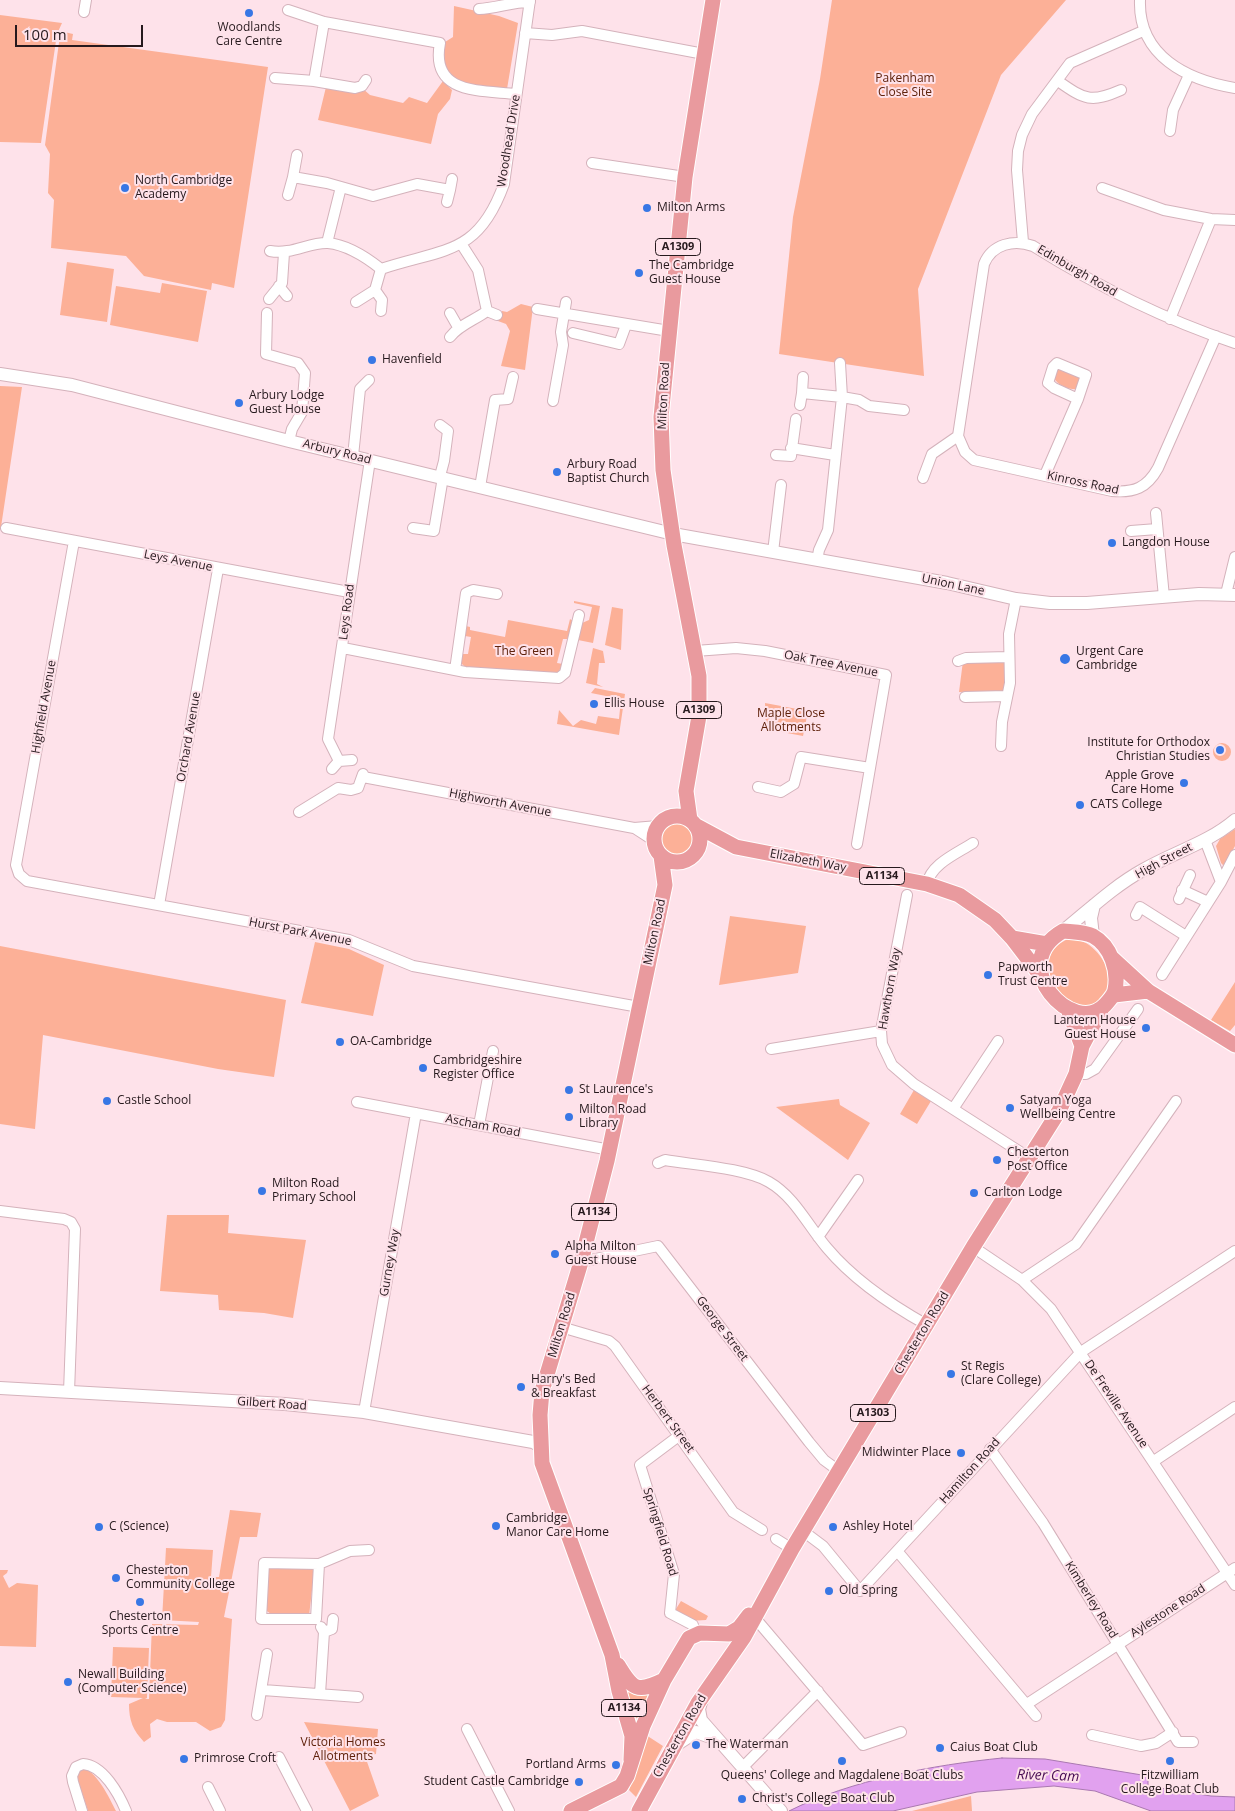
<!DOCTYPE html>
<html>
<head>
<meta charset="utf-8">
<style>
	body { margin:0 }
	#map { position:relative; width:1235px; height:1811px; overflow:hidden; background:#fee2ea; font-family:"Open Sans",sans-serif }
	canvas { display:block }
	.scale { position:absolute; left:15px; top:25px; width:128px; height:22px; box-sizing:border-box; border:2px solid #26191d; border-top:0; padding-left:6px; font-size:15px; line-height:18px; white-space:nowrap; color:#26191d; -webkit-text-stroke:4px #fee2ea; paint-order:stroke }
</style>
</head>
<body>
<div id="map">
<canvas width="1235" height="1811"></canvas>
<div class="scale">100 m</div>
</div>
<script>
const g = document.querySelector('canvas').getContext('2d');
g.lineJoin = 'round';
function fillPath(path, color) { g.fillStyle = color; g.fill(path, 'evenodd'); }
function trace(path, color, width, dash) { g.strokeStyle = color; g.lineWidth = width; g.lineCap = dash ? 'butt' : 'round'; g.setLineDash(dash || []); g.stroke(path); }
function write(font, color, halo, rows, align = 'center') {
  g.font = font + ' "Open Sans",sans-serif'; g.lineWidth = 4; g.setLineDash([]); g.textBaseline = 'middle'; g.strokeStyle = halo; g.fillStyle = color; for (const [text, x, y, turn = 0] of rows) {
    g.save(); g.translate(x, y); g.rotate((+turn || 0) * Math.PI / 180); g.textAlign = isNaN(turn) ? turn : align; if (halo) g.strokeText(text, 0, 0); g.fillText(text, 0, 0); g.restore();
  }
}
const green = new Path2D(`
	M832 0H1066L1001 75 918 289 924 376 779 354 793 217 820 79Z
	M454 6 499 16 518 23 507 89C473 85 437 89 445 42L453 37Z
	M0 15 62 23 57 34 41 143 0 142Z
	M64 32 73 34 72 40 268 67 234 288 212 283 211 290 144 276 126 256 51 248 54 200 48 193 50 154 45 145 60 35Z
	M443 81 452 90 450 99 438 114 431 144 318 120 326 87 362 88 370 95 403 103 409 97 427 103Z
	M67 262 114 269 107 322 60 315Z
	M162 283 207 291 198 342 110 325 116 286 160 293Z
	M521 304 533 307 525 370 501 366 510 331 506 324 498 321 502 311 507 312Z
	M1058 367 1083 377 1078 389C1070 390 1058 386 1054 378Z
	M0 386 22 387 1 527H0Z
	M574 601 600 606 593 643 578 640 582 623 589 620 592 607 574 603Z
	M612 607 623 609 621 650 605 645Z
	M570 619 573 621 569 639H563L557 663 563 664 558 673 465 667 462 664V654H468L471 637 465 636 466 626 470 627V630L505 637 508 620 567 631Z
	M593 648 603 651 605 663H599L597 684 603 687 586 683Z
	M1004 660V691L959 692 963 661Z
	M595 688 625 694 619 735 557 724 559 710 573 726 581 720 596 724 598 716 619 719 621 699 591 693Z
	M765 703 808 711 803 736 766 729Z
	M1213 752a9 9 0 1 1 18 0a9 9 0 1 1-18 0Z
	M660 839a17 17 0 1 1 34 0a17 17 0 1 1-34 0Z
	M1235 829V846L1224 866 1221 863 1216 846 1220 839Z
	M730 916 806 926 798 973 719 985Z
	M1068 939C1074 940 1080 940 1086 943 1103 953 1117 979 1105 996 1080 1033 1017 961 1068 939Z
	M315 942 349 949 384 965 373 1016 301 1003Z
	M0 946 286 1000 274 1077 218 1069 43 1035 35 1129 0 1124Z
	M1235 982V1025L1230 1031 1211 1020Z
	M914 1090 931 1101 917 1124 900 1114Z
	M839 1099 840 1105 870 1123 848 1160 776 1107Z
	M167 1215H229L228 1233 306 1240 293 1318 264 1313 219 1310 218 1295 160 1291Z
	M230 1510 261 1513 257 1537H240L224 1617 232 1619 225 1720 221 1727 210 1731 196 1722H167L157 1719 150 1724 151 1737 144 1742C133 1730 129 1721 129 1704L143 1698 111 1697 113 1647 149 1648 147 1698 145 1699H149L152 1624 198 1625 199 1622 162 1620 166 1548 213 1550 211 1577H219Z
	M272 1565 312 1568 314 1573 309 1616 271 1614 264 1609 267 1570Z
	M0 1570H8L7 1573 3 1576 9 1588 17 1583 38 1585 36 1647 0 1646Z
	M681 1601 708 1616 706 1620 689 1621 674 1612Z
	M629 1690 651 1691 640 1719 634 1717 628 1694Z
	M304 1722 378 1729 376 1754 365 1756 379 1796 350 1811Z
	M646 1735 663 1746 636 1797 629 1790 645 1745Z
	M80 1768C95 1767 110 1799 116 1811H88L77 1778Z
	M971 1796 972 1811H912Z`);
const water = new Path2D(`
	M1002 1758 1045 1759 1148 1776V1786L1211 1796 1235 1797V1811H1151L1095 1791 1054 1786 977 1792 893 1811H789C851 1780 933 1765 1002 1758Z`);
const minor = new Path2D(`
	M1140 0C1138 56 1187 80 1235 88
	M479 9C497 8 512 2 530 2
	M288 10 324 22 440 43C430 95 481 90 516 94
	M84 12 86 0
	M324 22 314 81 355 88 362 86 366 80
	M525 33 552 35 582 31 704 54
	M275 78 314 81
	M1058 81C1085 100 1091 103 1121 90
	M1170 131 1173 110 1189 75
	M592 163 685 177
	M293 177 297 155
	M1102 188 1164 210 1211 219 1235 220
	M288 195 293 177 327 183 373 196 417 184 450 190 452 179
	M447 202 450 190
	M1023 242 1017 170 1018 151 1022 135 1032 114 1070 63 1143 31
	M327 243 341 187
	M462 245 478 270 487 311
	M270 251C292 255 309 242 328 243 348 245 366 257 381 269 444 248 478 256 504 184L530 0
	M279 286 287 296
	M375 290 381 269
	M269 299 282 283 284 253
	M356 302 375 290 382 300 381 311
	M537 309 669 331
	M267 313 266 354 298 363 305 373 302 412 292 429 289 441
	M450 313 458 327
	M1170 319 1211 219
	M573 333 619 344 626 325
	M1216 336 1158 468C1147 488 1134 493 1112 491L974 460 965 452 958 436 984 264C992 244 1014 239 1033 246 1097 286 1163 319 1235 343
	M450 337C459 325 475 320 487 311L497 315
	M803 377 802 393 842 397 859 400 869 406 904 410
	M553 401 563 345 561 332 566 302
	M800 405 802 393
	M791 448 835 455
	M776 455 791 456 796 419
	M353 456 360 389 369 380
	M1045 475 1078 399 1054 388 1048 383 1053 367 1057 363 1086 375 1078 399
	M440 476 444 461 448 431 440 425
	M923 478 932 454 958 436
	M480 487 495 400 508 399 513 377
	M1156 513 1164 597
	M6 528 349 592
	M413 528 434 531 443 477
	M1131 531 1157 529
	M74 541 16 865 19 874 27 881 349 940 413 966 639 1007
	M773 552 781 485
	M817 560 819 550 828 530 842 397 840 363
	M1226 594 1235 557
	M343 648 465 672 559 678 565 673 579 615
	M695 651 736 648 765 651 886 675 857 844
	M958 661 966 658 1009 657
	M455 670 466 593 473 590 497 594
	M965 697 1006 696
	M1001 746 1002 722 1010 683 1009 634 1016 599
	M352 760 339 761 328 739 370 460
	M332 769 339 761
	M363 777 634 828 658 826
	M758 787 781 792 794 784 801 757 870 768
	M299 812 338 788 351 790 358 788 363 774
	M636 829 653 840
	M1205 840 1221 882
	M927 884C931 864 956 854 973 843
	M1182 890 1208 902
	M907 895 881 1031 882 1044 892 1065 914 1084 1028 1157
	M1179 899 1190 875
	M159 905 218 569
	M1136 915 1140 907 1186 936
	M1162 975 1221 882 1235 855
	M771 1049 881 1031
	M1076 1074H1086L1095 1069 1138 1009
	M357 1102 610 1150
	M953 1109 998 1041
	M479 1125 493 1051
	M658 1163 665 1160C694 1165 745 1168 769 1182 795 1197 808 1226 827 1248 853 1279 891 1305 927 1325
	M0 1211 64 1219 71 1222 75 1229 69 1392
	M818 1237 858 1180
	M973 1247 1022 1280 1051 1309 1235 1585
	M581 1262 658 1246 809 1442 824 1460 839 1471
	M1022 1280 1076 1244 1176 1101
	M561 1327 609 1341 615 1346 733 1512 762 1530
	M364 1412 416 1113
	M680 1435 640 1465 674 1574 670 1613 693 1625 695 1634
	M990 1449 1043 1523 1178 1742H1193
	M1154 1461 1235 1407
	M803 1531 823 1546 860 1591 1081 1352 1235 1251
	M776 1539 792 1549
	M898 1552 1036 1716
	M319 1564 316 1619H261L264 1563 319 1564 350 1551 369 1550
	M755 1618 863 1745 901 1732
	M321 1627 324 1632 332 1629 333 1619
	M263 1690 358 1697
	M320 1694 324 1632
	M1027 1704 1235 1568
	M257 1715 267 1654
	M467 1729 509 1811
	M1092 1735 1141 1746 1156 1743 1173 1732
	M279 1757 307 1811
	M742 1768 818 1691
	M208 1787 220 1811
	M82 1811 73 1782 72 1776 76 1767 83 1764C103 1765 119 1794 126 1811`);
const tertiary = new Path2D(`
	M0 374 72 385 289 441 673 534 947 583 1016 599 1050 603H1087L1199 594 1235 595
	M1063 931C1089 910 1114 886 1143 870 1174 852 1208 843 1235 820
	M1093 936 1091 918 1094 905
	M0 1388 285 1404 364 1412 533 1442 540 1446
	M702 1699 699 1709 701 1720 781 1811
	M676 1745 696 1732 716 1739`);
const primary = new Path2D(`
	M654 839a23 23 0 1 1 46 0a23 23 0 1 1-46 0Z
	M690 820 686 791 699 716V676L674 545 663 470 661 417 685 177 713 0
	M695 825 736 847 927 884 959 895 995 920 1012 938 1041 976
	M1063 931C1073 932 1085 932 1093 936 1111 946 1119 971 1115 990 1114 996 1109 1000 1105 1005 1074 1038 1004 965 1063 931Z
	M1012 938 1047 944
	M1112 958 1148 991 1235 1045
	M1114 995 1148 991
	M1068 1009 1082 1046
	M618 1665C633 1690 637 1693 664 1680
	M631 1760 632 1736 619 1691 612 1655 542 1463 540 1415 542 1391 581 1262 607 1161 665 885 661 856
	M571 1811 621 1786 627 1776 643 1726 664 1680 689 1638 700 1633 729 1634 739 1628 749 1615
	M639 1811 698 1703 744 1637 792 1549 973 1247 1059 1111 1076 1074 1082 1046 1102 1008`);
const markers = [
	[249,13,5,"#3877e5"],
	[125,188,5,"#3877e5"],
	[647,208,5,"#3877e5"],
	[639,273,5,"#3877e5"],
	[372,360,5,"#3877e5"],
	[239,403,5,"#3877e5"],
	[557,472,5,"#3877e5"],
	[1112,543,5,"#3877e5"],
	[1065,659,6,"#3877e5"],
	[594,704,5,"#3877e5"],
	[1220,750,5,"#3877e5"],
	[1184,783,5,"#3877e5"],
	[1080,805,5,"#3877e5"],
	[988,975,5,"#3877e5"],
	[1146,1028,5,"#3877e5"],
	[340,1042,5,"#3877e5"],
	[423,1068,5,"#3877e5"],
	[569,1090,5,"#3877e5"],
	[107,1101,5,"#3877e5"],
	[1010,1108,5,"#3877e5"],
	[569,1117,5,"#3877e5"],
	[997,1160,5,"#3877e5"],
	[262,1191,5,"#3877e5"],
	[974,1193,5,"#3877e5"],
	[555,1254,5,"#3877e5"],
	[951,1374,5,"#3877e5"],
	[521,1387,5,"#3877e5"],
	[961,1453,5,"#3877e5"],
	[496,1526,5,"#3877e5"],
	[99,1527,5,"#3877e5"],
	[833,1527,5,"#3877e5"],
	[116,1578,5,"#3877e5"],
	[829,1591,5,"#3877e5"],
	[140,1602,5,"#3877e5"],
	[68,1682,5,"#3877e5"],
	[696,1745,5,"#3877e5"],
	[940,1748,5,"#3877e5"],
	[184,1759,5,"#3877e5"],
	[842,1761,5,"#3877e5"],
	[1170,1761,5,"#3877e5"],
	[616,1765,5,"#3877e5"],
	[579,1782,5,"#3877e5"],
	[742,1799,5,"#3877e5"]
];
const shields = [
	[678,247,45],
	[699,710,45],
	[882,876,45],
	[594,1212,45],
	[873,1413,45],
	[624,1708,45]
];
const shieldNames = [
	["A1309",678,247],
	["A1309",699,710],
	["A1134",882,876],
	["A1134",594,1212],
	["A1303",873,1413],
	["A1134",624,1708]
];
const poiNames = [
	["Woodlands",249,28,"center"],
	["Care Centre",249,42,"center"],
	["North Cambridge",135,181],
	["Academy",135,195],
	["Milton Arms",657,208],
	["The Cambridge",649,266],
	["Guest House",649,280],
	["Havenfield",382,360],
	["Arbury Lodge",249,396],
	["Guest House",249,410],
	["Arbury Road",567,465],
	["Baptist Church",567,479],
	["Langdon House",1122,543],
	["Urgent Care",1076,652],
	["Cambridge",1076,666],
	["Ellis House",604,704],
	["Institute for Orthodox",1210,743,"right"],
	["Christian Studies",1210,757,"right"],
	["Apple Grove",1174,776,"right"],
	["Care Home",1174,790,"right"],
	["CATS College",1090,805],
	["Papworth",998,968],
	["Trust Centre",998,982],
	["Lantern House",1136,1021,"right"],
	["Guest House",1136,1035,"right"],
	["OA-Cambridge",350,1042],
	["Cambridgeshire",433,1061],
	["Register Office",433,1075],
	["St Laurence's",579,1090],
	["Castle School",117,1101],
	["Satyam Yoga",1020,1101],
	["Wellbeing Centre",1020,1115],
	["Milton Road",579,1110],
	["Library",579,1124],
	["Chesterton",1007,1153],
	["Post Office",1007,1167],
	["Milton Road",272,1184],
	["Primary School",272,1198],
	["Carlton Lodge",984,1193],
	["Alpha Milton",565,1247],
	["Guest House",565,1261],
	["St Regis",961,1367],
	["(Clare College)",961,1381],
	["Harry's Bed",531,1380],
	["& Breakfast",531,1394],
	["Midwinter Place",951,1453,"right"],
	["Cambridge",506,1519],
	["Manor Care Home",506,1533],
	["C (Science)",109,1527],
	["Ashley Hotel",843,1527],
	["Chesterton",126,1571],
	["Community College",126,1585],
	["Old Spring",839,1591],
	["Chesterton",140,1617,"center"],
	["Sports Centre",140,1631,"center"],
	["Newall Building",78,1675],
	["(Computer Science)",78,1689],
	["The Waterman",706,1745],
	["Caius Boat Club",950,1748],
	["Primrose Croft",194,1759],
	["Portland Arms",606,1765,"right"],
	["Queens' College and Magdalene Boat Clubs",842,1776,"center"],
	["Fitzwilliam",1170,1776,"center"],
	["College Boat Club",1170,1790,"center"],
	["Student Castle Cambridge",569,1782,"right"],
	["Christ's College Boat Club",752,1799]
];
const parkNames = [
	["Pakenham",905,79],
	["Close Site",905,93],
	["The Green",524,652],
	["Maple Close",791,714],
	["Allotments",791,728],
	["Victoria Homes",343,1743],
	["Allotments",343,1757]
];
const streetNames = [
	["Woodhead Drive",509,141,-81],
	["Edinburgh Road",1077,271,30],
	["Milton Road",664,396,-87],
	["Arbury Road",337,452,14],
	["Kinross Road",1083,483,12],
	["Leys Avenue",178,561,11],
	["Union Lane",953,585,12],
	["Leys Road",347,612,-83],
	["Oak Tree Avenue",831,664,11],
	["Highfield Avenue",44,707,-80],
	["Orchard Avenue",189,737,-80],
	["Highworth Avenue",500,803,11],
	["Elizabeth Way",808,861,11],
	["High Street",1164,861,-28],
	["Hurst Park Avenue",300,932,11],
	["Milton Road",655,932,-78],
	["Hawthorn Way",890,989,-80],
	["Ascham Road",483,1126,11],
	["Gurney Way",390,1263,-80],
	["Milton Road",562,1325,-73],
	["George Street",722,1329,53],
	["Chesterton Road",922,1333,-59],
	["Gilbert Road",272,1404,4],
	["De Freville Avenue",1116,1404,56],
	["Herbert Street",668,1419,54],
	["Hamilton Road",970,1471,-48],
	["Springfield Road",660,1532,73],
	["Kimberley Road",1091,1600,58],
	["Aylestone Road",1168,1611,-33],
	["Chesterton Road",680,1736,-60]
];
const waterNames = [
	["River Cam",1048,1776,2]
];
fillPath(green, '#fcb097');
fillPath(water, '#e1a1ef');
trace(water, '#a978b0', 1);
trace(minor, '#d4b2bb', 12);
trace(tertiary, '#d4b2bb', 14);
trace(primary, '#fff', 17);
trace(minor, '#fff', 10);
trace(tertiary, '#fff', 12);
trace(primary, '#e99a9e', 15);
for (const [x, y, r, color] of markers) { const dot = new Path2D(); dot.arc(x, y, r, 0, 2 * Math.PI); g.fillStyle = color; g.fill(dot); trace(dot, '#fee2ea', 2); }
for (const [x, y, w] of shields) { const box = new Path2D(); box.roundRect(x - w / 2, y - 8.5, w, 17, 4); g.fillStyle = '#fee2ea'; g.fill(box); trace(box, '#26191d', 1); }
write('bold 11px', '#26191d', null, shieldNames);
write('12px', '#26191d', '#fee2ea', poiNames, 'left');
write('12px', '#5f220b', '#fee2ea', parkNames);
write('12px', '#26191d', '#fee2ea', streetNames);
write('italic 14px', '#470b53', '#fee2ea', waterNames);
</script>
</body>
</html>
